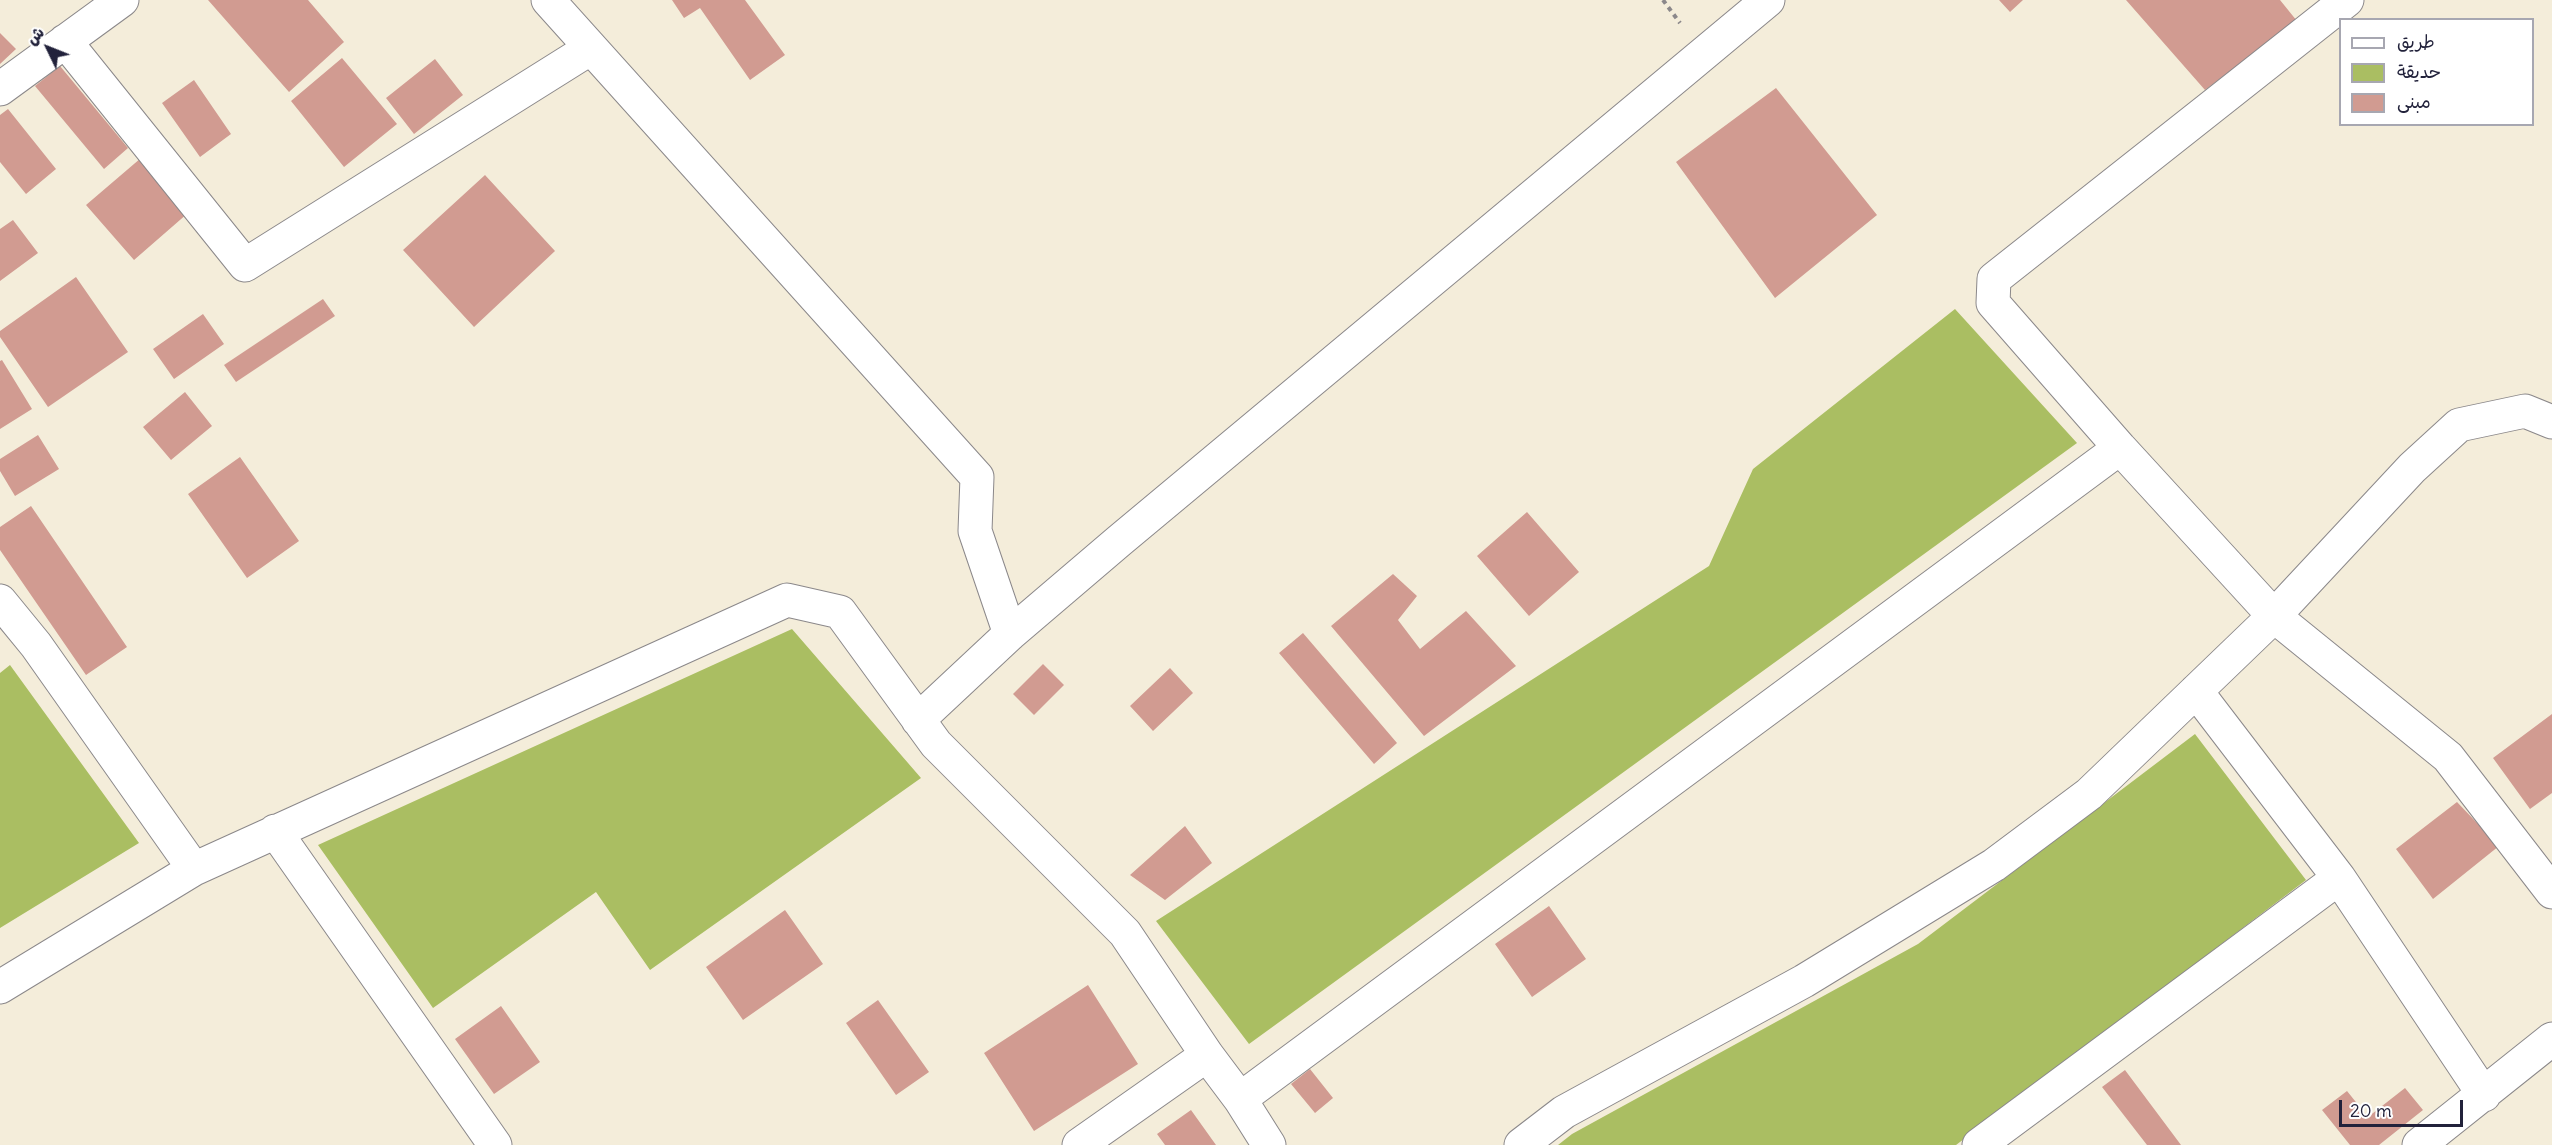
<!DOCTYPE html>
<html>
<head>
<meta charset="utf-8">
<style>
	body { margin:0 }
	#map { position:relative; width:2552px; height:1145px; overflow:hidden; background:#f4edda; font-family:Delius,"Playpen Sans Arabic",sans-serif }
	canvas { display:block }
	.legend { position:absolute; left:2339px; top:18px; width:195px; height:108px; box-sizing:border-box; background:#fff; border:2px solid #a7a7b1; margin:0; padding:8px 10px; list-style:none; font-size:18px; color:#22223b }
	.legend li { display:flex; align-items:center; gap:12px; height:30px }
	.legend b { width:30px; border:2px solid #a7a7b1 }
	.north { position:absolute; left:18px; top:18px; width:60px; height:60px; -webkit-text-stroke:4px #fff; paint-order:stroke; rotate:313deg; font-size:16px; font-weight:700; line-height:24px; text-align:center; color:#22223b }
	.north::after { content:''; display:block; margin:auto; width:21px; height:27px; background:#22223b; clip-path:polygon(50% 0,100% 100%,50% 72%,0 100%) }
	.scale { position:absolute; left:2339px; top:1100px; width:124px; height:27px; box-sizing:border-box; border:3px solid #22223b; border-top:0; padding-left:8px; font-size:18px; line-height:21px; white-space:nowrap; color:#22223b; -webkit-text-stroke:4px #fff; paint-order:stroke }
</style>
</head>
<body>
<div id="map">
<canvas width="2552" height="1145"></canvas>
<ul class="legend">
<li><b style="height:8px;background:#fff"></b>طريق</li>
<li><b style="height:16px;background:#aabe62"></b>حديقة</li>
<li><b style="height:16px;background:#d19b91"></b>مبنى</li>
</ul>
<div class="north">ش</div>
<div class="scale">20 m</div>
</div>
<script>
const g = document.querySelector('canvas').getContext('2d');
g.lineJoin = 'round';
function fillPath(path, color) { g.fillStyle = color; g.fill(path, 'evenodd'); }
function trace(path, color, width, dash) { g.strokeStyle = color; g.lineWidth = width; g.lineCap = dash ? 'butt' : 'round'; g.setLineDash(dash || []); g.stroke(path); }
const green = new Path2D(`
	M1955 309 2077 443 1249 1044 1156 921 1709 566 1753 469Z
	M792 629 921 778 650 970 596 892 433 1008 318 845Z
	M10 665 139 843 0 928V673Z
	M2195 734 2306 880 1956 1145H1558L1572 1134 1918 944Z`);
const building = new Path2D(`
	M208 0H308L344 42 289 92Z
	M672 0H745L785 55 750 80 700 8 684 18Z
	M1999 0H2023L2010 12Z
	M2126 0H2280L2297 21 2205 90Z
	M0 33 16 49 0 64Z
	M342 58 397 124 344 167 291 101Z
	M435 59 463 95 414 134 386 98Z
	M60 66 128 148 104 169 35 86Z
	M194 80 231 134 200 157 162 103Z
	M1776 88 1877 215 1775 298 1676 162Z
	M8 109 56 169 26 194 0 162V115Z
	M141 158 188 213 134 260 86 205Z
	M485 175 555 251 474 327 403 250Z
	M13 220 38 253 0 281V229Z
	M76 277 128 352 48 407 0 337V331Z
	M323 299 335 316 236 382 224 365Z
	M203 314 224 344 174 379 153 349Z
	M2 360 32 409 0 429V361Z
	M185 392 212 426 171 460 143 427Z
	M38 435 59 469 15 496 0 471V459Z
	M240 457 299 541 247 578 188 494Z
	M31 506 127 647 86 675 0 550V527Z
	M1527 512 1579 572 1529 616 1477 556Z
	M1393 574 1417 596 1398 620 1420 649 1466 611 1516 666 1424 736 1331 626Z
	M1303 633 1397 743 1374 764 1279 653Z
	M1043 664 1064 685 1034 715 1013 694Z
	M1170 668 1193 693 1153 731 1130 706Z
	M2552 714V793L2530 809 2493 758Z
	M2457 802 2499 846 2433 899 2396 849Z
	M1185 826 1212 863 1165 900 1130 875Z
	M1549 906 1586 959 1532 997 1495 944Z
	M785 910 823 964 743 1020 706 967Z
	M1088 985 1138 1064 1034 1131 984 1053Z
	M878 1000 929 1072 896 1095 846 1023Z
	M501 1006 540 1062 494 1094 455 1039Z
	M1310 1069 1333 1098 1315 1113 1291 1084Z
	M2125 1070 2181 1145H2147L2102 1087Z
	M2405 1088 2423 1110 2379 1145H2350L2322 1110 2347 1091 2368 1117Z
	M1191 1110 1216 1145H1165L1157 1134Z`);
const path = new Path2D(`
	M1663 0 1680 23`);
const minor = new Path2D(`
	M548 0 977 477 975 531 1010 634
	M2347 0 1994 279 1993 303 2120 448 2274 616 2448 757 2552 892
	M65 41 245 265 591 48
	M0 89 122 0
	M0 601 36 645 194 869
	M2196 691 2339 878 2484 1095
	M918 720 1010 634 1119 541 1768 0
	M275 831 495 1145
	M0 987 194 869 787 600 840 612 936 744 1125 933 1207 1055 1240 1099 1269 1145
	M1240 1099 2120 448
	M1079 1145 1207 1055
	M1521 1145 1564 1112 1804 981 1994 865 2089 794 2274 616 2412 468 2459 425 2525 411 2552 422
	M1979 1145 2339 878
	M2419 1145 2552 1039`);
fillPath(green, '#aabe62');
fillPath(building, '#d19b91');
trace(minor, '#8b888a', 35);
trace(path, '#8b888a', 4, [4.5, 4.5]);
trace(minor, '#fff', 33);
</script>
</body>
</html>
